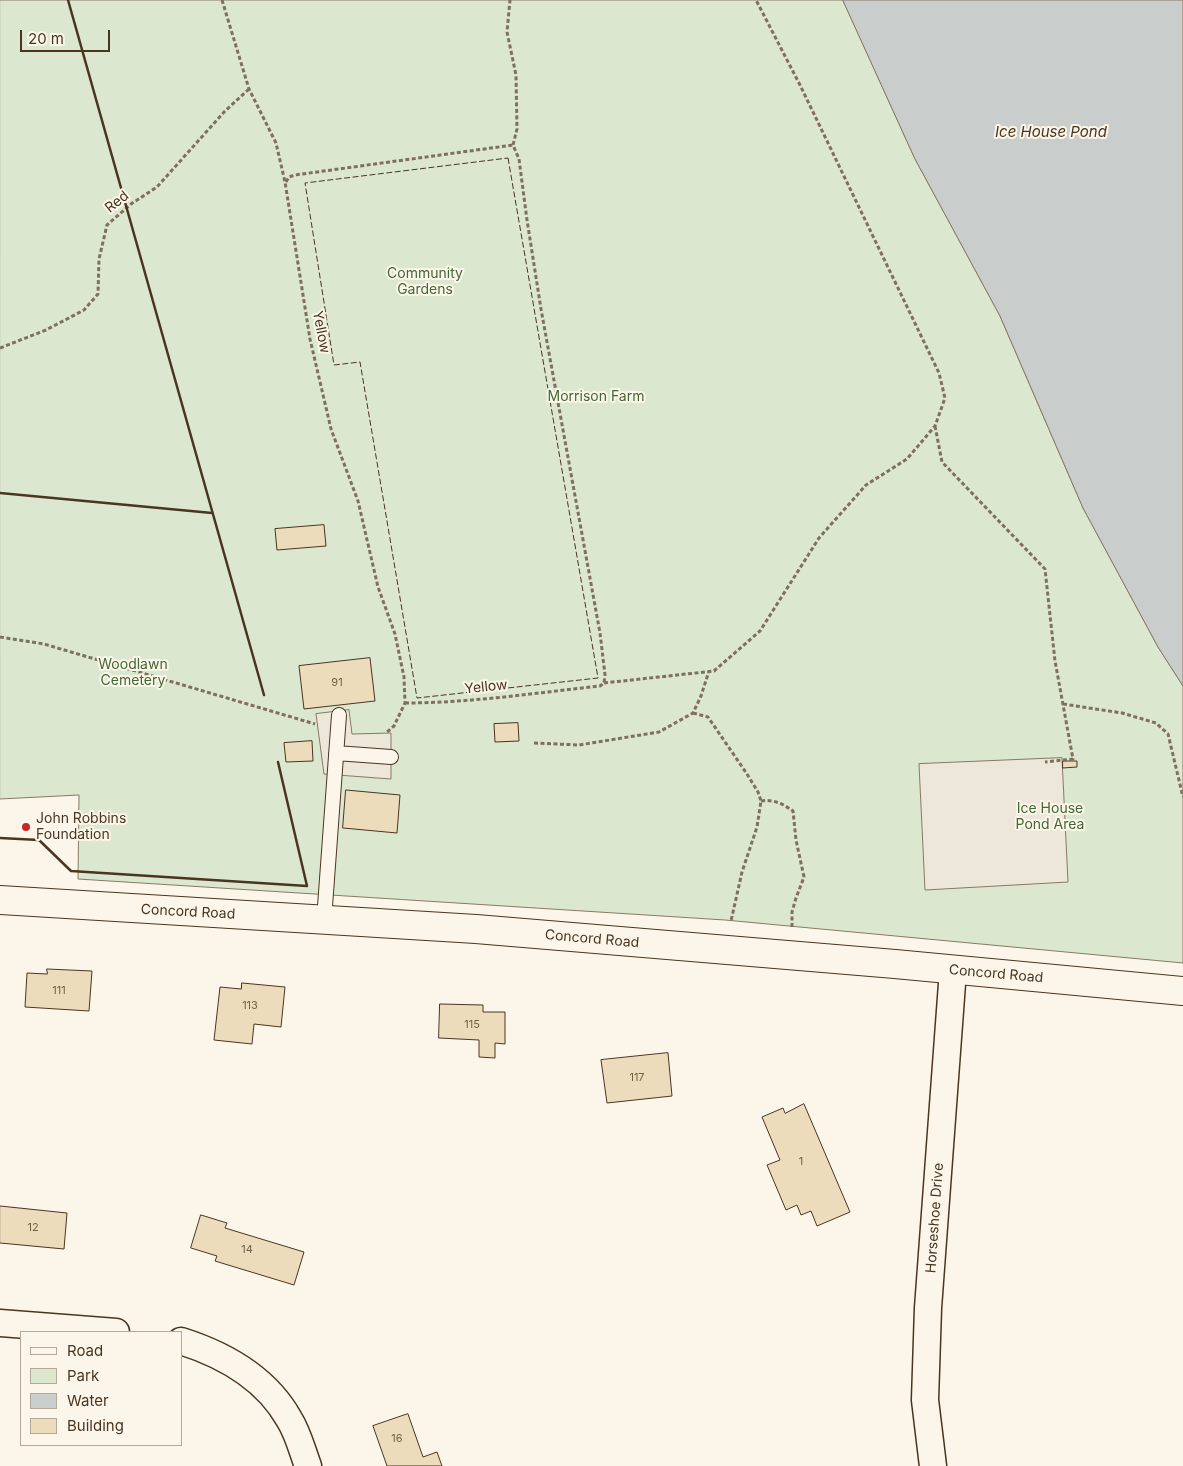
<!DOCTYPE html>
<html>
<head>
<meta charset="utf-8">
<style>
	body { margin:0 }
	#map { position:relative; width:1183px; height:1466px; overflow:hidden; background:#fbf6e9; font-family:Inter,sans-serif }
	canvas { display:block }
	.legend { position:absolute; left:20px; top:1331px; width:162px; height:115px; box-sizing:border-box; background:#fbf6e9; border:1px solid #b4a999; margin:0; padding:6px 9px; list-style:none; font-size:15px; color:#4a3520 }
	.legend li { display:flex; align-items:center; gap:10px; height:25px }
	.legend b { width:25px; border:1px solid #b4a999 }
	.scale { position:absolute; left:20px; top:30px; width:90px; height:22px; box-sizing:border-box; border:2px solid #4a3520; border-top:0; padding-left:6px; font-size:15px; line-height:18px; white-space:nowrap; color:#4a3520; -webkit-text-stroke:4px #fbf6e9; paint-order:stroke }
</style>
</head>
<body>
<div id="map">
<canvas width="1183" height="1466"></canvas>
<ul class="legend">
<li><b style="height:6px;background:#fbf6e9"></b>Road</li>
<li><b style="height:14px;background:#dce7d0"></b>Park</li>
<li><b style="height:14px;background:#c9cecd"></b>Water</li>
<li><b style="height:14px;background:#ecdcbc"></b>Building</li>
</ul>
<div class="scale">20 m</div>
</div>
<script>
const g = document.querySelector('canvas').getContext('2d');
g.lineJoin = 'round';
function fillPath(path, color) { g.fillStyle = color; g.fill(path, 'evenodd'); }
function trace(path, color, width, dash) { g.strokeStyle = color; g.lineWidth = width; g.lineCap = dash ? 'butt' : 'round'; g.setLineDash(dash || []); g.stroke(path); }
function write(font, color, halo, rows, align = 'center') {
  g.font = font + ' Inter,sans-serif'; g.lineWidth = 4; g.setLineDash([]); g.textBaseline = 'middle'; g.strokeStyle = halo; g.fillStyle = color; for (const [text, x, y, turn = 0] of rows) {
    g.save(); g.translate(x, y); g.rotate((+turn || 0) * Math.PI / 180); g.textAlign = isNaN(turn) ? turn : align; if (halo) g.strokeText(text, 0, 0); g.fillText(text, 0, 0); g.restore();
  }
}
const green = new Path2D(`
	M0 0H843L915 159 1000 316 1083 508 1158 647 1183 686V963L725 920 78 879 79 795 0 799Z`);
const parking = new Path2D(`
	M349 710 352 734 391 733V779L324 774 316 714Z
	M1062 758 1068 882 925 890 919 764Z`);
const water = new Path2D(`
	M843 0H1183V686L1158 647 1083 508 1000 316 915 159Z`);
const building = new Path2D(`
	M324 525 326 546 277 550 275 529Z
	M370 658 375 701 304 709 299 666Z
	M518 723 519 741 495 742 494 724Z
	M312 741 313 761 286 762 284 743Z
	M1063 761H1077V767L1063 768Z
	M346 790 400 795 397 833 343 828Z
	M47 969 92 971 89 1011 25 1007 27 973 47 974Z
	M242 983 285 987 281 1027 254 1024 252 1044 214 1040 220 987 241 989Z
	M440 1004 483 1005V1012H505V1044L495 1043V1058L479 1057V1040L439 1038Z
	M668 1053 672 1096 607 1103 601 1060Z
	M804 1104 850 1212 817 1226 811 1211 801 1215 797 1205 786 1210 767 1165 780 1160 762 1117 783 1108 785 1113Z
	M0 1206 67 1213 64 1249 0 1243Z
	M201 1215 227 1223 225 1228 304 1252 294 1285 215 1261 217 1256 191 1248Z
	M408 1414 423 1457 437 1452 442 1466H387L373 1426Z`);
const path = new Path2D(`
	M222 0 249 89 276 143 285 182 310 339 331 429 358 501 378 587 395 634 404 677 405 703 394 726 386 733
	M286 182 289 177 295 175 513 145
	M0 348 46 330 84 310 98 294 99 259 107 225 131 204 157 187 225 111 249 89
	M935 426 942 462 1045 569 1055 661 1073 759 1045 762
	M0 637 44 644 315 724
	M604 683 714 671 760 631 819 538 866 485 907 459 935 426 945 398 939 373 800 85 756 0
	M405 703C470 703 535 693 600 686L604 683 605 675 600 633 541 309 527 220 519 159 513 145 517 129 516 75 507 32 510 0
	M1063 704 1122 713 1156 723 1168 734 1183 797
	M693 713 708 717 747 774 758 792 761 801 757 827 742 872 731 921
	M534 743 579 745 659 732 693 713 701 696 709 671
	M761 801C774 799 783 804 793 811L796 840 804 877 796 898 792 912V928`);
const service = new Path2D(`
	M336 753 391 757
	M324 920 339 715`);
const minor = new Path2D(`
	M0 1323 116 1332
	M181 1341C225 1355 266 1378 289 1419 298 1433 302 1450 308 1466
	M933 1466 925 1400 928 1308 953 970`);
const tertiary = new Path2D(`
	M0 900 476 929 895 964 1183 991`);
const fence = new Path2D(`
	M508 158 598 678 417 698 360 362 334 365 305 183Z`);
const wall = new Path2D(`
	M68 0 264 695
	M0 493 212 513
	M0 838 39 840 71 871 307 886 278 762`);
const markers = [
	[26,827,5,"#c62828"]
];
const numberNames = [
	["91",337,683],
	["111",59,991],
	["113",250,1006],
	["115",472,1025],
	["117",637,1078],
	["1",801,1162],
	["12",33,1228],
	["14",247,1250],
	["16",397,1439]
];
const streetNames = [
	["Red",117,202,-39],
	["Yellow",321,332,79],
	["Yellow",486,687,-6],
	["Concord Road",188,912,3],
	["Concord Road",592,939,5],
	["Concord Road",996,974,5],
	["Horseshoe Drive",935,1218,-86]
];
const parkNames = [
	["Community",425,274],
	["Gardens",425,290],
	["Morrison Farm",596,397],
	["Woodlawn",133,665],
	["Cemetery",133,681],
	["Ice House",1050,809],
	["Pond Area",1050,825]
];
const poiNames = [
	["John Robbins",36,819],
	["Foundation",36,835]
];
const waterNames = [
	["Ice House Pond",1051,132]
];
fillPath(green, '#dce7d0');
trace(green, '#887966', 1);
fillPath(parking, '#ede7d9');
trace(parking, '#887966', 1);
fillPath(water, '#c9cecd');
trace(water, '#887966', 1);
fillPath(building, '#ecdcbc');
trace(building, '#4a3520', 1);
trace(service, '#4a3520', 16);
trace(minor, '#4a3520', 29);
trace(tertiary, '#4a3520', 30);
trace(path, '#7f6f5c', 3, [4, 2.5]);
trace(service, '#fbf6e9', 14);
trace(minor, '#fbf6e9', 26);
trace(tertiary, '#fbf6e9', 28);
trace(fence, '#4a3520', 1, [6, 2.5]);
trace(wall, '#4a3520', 2.5);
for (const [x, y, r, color] of markers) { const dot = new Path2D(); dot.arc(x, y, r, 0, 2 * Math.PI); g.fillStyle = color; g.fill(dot); trace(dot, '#fbf6e9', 2); }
write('11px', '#725f47', null, numberNames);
write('14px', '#4a3520', '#fbf6e9', streetNames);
write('14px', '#436837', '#fbf6e9', parkNames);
write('14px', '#4a3520', '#fbf6e9', poiNames, 'left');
write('italic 15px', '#4a3520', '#fbf6e9', waterNames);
</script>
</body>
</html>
